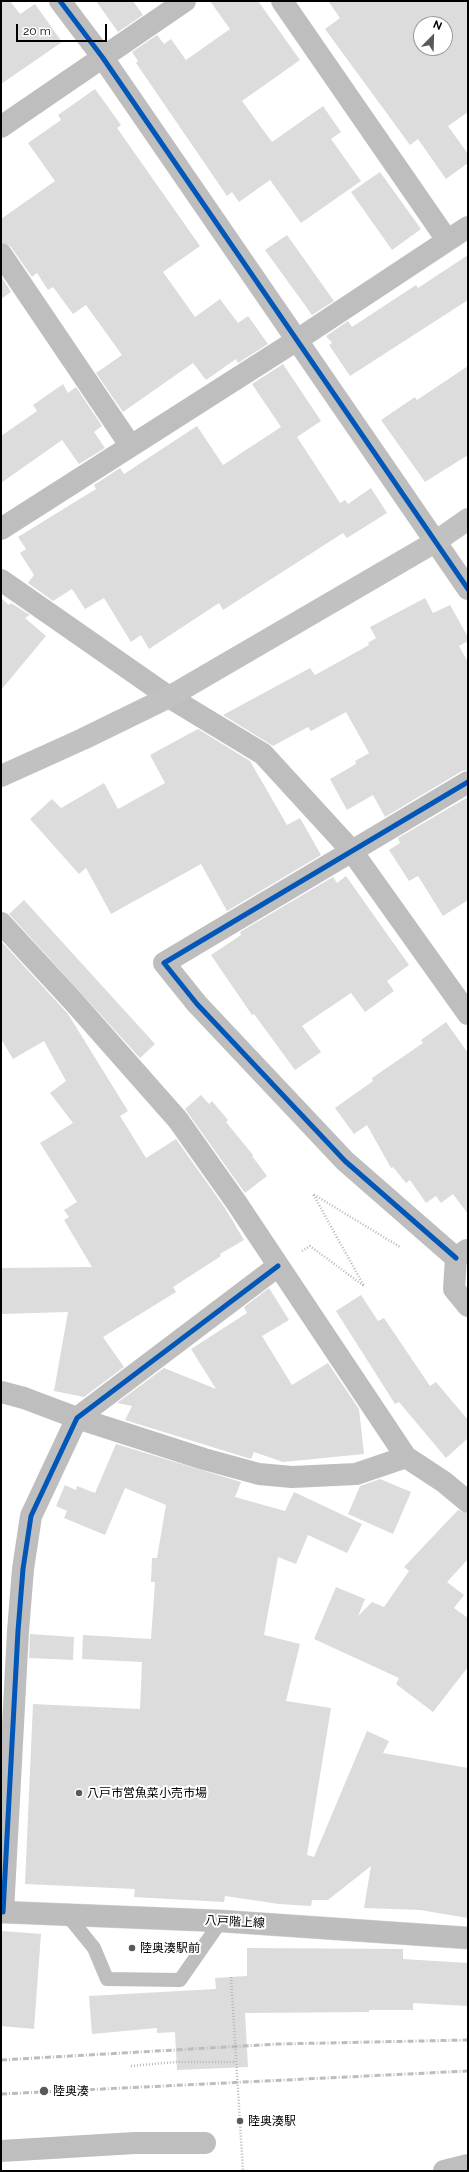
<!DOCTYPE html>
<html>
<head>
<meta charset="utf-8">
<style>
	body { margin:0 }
	#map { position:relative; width:469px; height:2172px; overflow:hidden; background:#fff; font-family:Raleway,sans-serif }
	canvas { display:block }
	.frame { position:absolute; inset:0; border:2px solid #000; pointer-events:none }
	.north { position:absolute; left:413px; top:16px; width:40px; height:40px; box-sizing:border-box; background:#fff; border:1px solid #999; border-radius:50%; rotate:23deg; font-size:11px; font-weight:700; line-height:16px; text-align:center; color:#000 }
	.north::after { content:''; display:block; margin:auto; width:14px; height:18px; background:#595959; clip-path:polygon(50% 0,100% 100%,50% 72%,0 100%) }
	.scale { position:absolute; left:16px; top:24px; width:91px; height:18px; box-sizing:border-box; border:2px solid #000; border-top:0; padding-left:5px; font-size:12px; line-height:14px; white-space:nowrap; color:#000; -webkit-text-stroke:3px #fff; paint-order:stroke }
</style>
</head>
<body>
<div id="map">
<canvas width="469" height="2172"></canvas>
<div class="frame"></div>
<div class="north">N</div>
<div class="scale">20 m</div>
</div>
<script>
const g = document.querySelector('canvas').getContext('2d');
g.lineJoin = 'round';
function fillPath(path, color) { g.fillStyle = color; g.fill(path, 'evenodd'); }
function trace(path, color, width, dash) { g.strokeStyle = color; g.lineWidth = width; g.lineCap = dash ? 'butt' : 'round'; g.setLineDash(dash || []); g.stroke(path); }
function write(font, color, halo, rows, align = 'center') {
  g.font = font + ' Raleway,"Noto Sans JP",sans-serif'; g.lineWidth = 4; g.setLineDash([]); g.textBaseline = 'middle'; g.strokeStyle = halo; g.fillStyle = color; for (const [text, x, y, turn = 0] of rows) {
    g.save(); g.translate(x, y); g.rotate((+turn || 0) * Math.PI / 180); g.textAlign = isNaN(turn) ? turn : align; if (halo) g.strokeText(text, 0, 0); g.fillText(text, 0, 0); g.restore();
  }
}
const building = new Path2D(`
	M1 1H10L20 14 35 4 62 42 1 84Z
	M96 1H133L143 15 118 32Z
	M210 1H258L300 60 242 101 272 142 323 106 341 132 331 139 361 181 301 223 270 180 239 202 232 192 227 196 136 63 138 61 132 52 157 35 164 44 171 39 186 60 230 29Z
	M328 1H468V112L448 126 468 154V163L446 179 418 139 410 145 325 29 340 18ZM421 24H445V48H421Z
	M95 89 121 125 117 128 200 246 163 272 195 317 220 299 238 323 248 316 268 344 238 363 236 359 206 380 193 363 123 412 96 373 122 355 86 305 73 314 53 287 48 290 37 273 32 277 11 247 1 242V219L55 181 28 143 61 120 58 115Z
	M380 172 421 229 392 250 351 192Z
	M287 235 334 301 312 315 265 250Z
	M468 255V300L350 376 329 345 332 343 326 336 348 321 352 327 416 285 418 288Z
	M1 276 11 292 1 299Z
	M283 364 321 421 297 437 340 503 345 500 348 504 371 488 387 513 347 538 343 533 223 610 219 603 149 649 141 635 131 642 104 598 85 609 72 589 53 601 28 583 34 575 20 553 26 549 18 537 96 489 94 485 120 468 124 474 197 426 223 465 281 427 252 384Z
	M468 366V455L425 482 381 420 415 397 417 400Z
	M63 384 68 393 76 387 102 426 94 432 105 448 79 464 62 440 1 483V436L37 411 33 405Z
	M1 598 9 605 11 603 30 615 25 618 46 636 1 690Z
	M425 598 433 613 450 605 468 637V641L459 646 468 662V770L462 771 385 817 373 795 347 810 330 779 356 764 355 761 369 753 346 712 311 731 308 727 273 746 223 715 310 668 315 675 369 645 368 643 376 638 370 627Z
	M198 729 250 761 287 825 300 818 321 855 227 911 201 864 111 914 86 868 79 874 30 819 52 799 61 808 104 783 118 809 165 783 150 755Z
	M468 797V900L443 916 418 876 409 881 389 850 400 843 398 838Z
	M346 876 409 965 387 981 394 991 365 1012 351 993 302 1026 321 1052 295 1070 254 1014 252 1015 211 955 241 935 240 932 333 877 337 883Z
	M24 900 155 1044 140 1058 9 914Z
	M1 941 68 1014 128 1111 120 1116 146 1158 176 1139 225 1208 244 1240 220 1254 221 1256 173 1287 176 1292 103 1337 124 1367 84 1397 54 1391 68 1312 1 1314V1268L92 1267 64 1220 69 1217 64 1210 77 1202 40 1143 73 1123 50 1093 66 1081 44 1041 13 1059 1 1039Z
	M446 1022 468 1053V1214L453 1194 441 1203 436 1196 426 1203 410 1180 406 1183 393 1167 391 1168 367 1125 354 1134 335 1108 373 1081 372 1078 423 1043 421 1040Z
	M201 1095 209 1104 212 1101 228 1120 226 1122 253 1155 252 1156 267 1176 245 1193 185 1109Z
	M269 1288 289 1320 262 1336 292 1385 328 1363 359 1409 364 1454 283 1462 254 1452 251 1459 125 1420 132 1406 117 1403 164 1368 216 1389 191 1349 247 1313 244 1307Z
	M361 1295 378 1321 384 1318 430 1386 436 1382 468 1420V1438L446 1458 399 1402 395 1404 336 1311Z
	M116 1444 241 1482 235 1497 285 1511 294 1492 362 1524 347 1553 308 1535 296 1564 278 1557 264 1635 300 1644 286 1701 331 1708 307 1855 314 1857 367 1731 389 1741 383 1753 468 1768V1918L420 1910 364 1908 371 1866 328 1900H312L311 1906 279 1904 225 1896 224 1902 134 1897 135 1889 25 1884 33 1704 140 1709 142 1662 82 1659 83 1635 151 1639 155 1582H151L152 1558H157L166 1505 125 1488 105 1535 64 1518 67 1511 56 1506 65 1485 76 1490 77 1486 95 1493Z
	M380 1479 411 1492 393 1534 348 1514 360 1486Z
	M458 1510 468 1514V1559L447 1582 464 1595 454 1608 468 1618V1667L433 1712 396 1684 399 1678 314 1639 336 1587 365 1599 358 1616 372 1602 384 1607 409 1571 404 1567Z
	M30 1634 74 1637 73 1660 29 1658Z
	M1 1931 41 1934 34 2029 1 2026Z
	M247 1948 403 1949V1959L468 1963V2006L413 2003V2010H369V2012L245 2013 248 2067 177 2070 175 2032 157 2033V2028L92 2034 89 1996 216 1989 215 1978 247 1976Z`);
const path = new Path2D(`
	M302 1251 310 1246 364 1286 313 1194 400 1247
	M131 2066 176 2062H235`);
const lane = new Path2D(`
	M68 1916 94 1948 107 1979 180 1980 221 1921`);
const street = new Path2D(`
	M60 1 103 58 468 589
	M282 1 447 240
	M1 127 185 1
	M1 254 130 445
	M1 529 297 340 468 227
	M1 580 169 697 263 754 351 850 468 1014
	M1 923 73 1001 178 1120 236 1202 406 1457 444 1482 468 1502
	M467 1250 456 1258 454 1289 468 1306
	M456 1258 345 1161 197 1004 164 963 468 782
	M1 1392 24 1398 77 1418 204 1459 259 1474 292 1477 356 1474 406 1457
	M3 1912 18 1631 23 1569 31 1516 77 1418 278 1266
	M1 2151 135 2143H205
	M444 2171 468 2165`);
const secondary = new Path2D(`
	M1 776 83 739 169 697 435 542 468 519`);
const primary = new Path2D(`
	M1 1912 221 1921 468 1938`);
const rail = new Path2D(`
	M1 2060 278 2044 468 2040
	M1 2094 468 2071`);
const pathBridge = new Path2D(`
	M231 1977 243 2171`);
const cycleway = new Path2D(`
	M60 1 103 58 468 589
	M456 1258 345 1161 197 1004 164 963 468 782
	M3 1912 18 1631 23 1569 31 1516 77 1418 278 1266`);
const markers = [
	[79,1793,4,"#595959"],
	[132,1948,4,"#595959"],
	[44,2091,5,"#595959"],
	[240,2121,4,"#595959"]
];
const poiNames = [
	["八戸市営魚菜小売市場",87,1793],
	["陸奥湊駅前",140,1948],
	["陸奥湊",53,2091],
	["陸奥湊駅",248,2121]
];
const streetNames = [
	["八戸階上線",235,1922,3]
];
fillPath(building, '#dcdcdc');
trace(primary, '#dbdbdb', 23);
trace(path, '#b8b8b8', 2.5, [1, 2]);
trace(lane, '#bebebe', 14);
trace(street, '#bebebe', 22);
trace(secondary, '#c1c1c1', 22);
trace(primary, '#bdbdbd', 22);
trace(rail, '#bdbdbd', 3, [6, 2, 1, 2]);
trace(pathBridge, '#b8b8b8', 2.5, [1, 2]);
trace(cycleway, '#0057b8', 5);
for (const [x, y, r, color] of markers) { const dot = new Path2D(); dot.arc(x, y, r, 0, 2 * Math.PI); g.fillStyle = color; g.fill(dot); trace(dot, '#fff', 1.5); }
write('12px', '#000', '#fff', poiNames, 'left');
write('12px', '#000', '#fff', streetNames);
</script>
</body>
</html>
